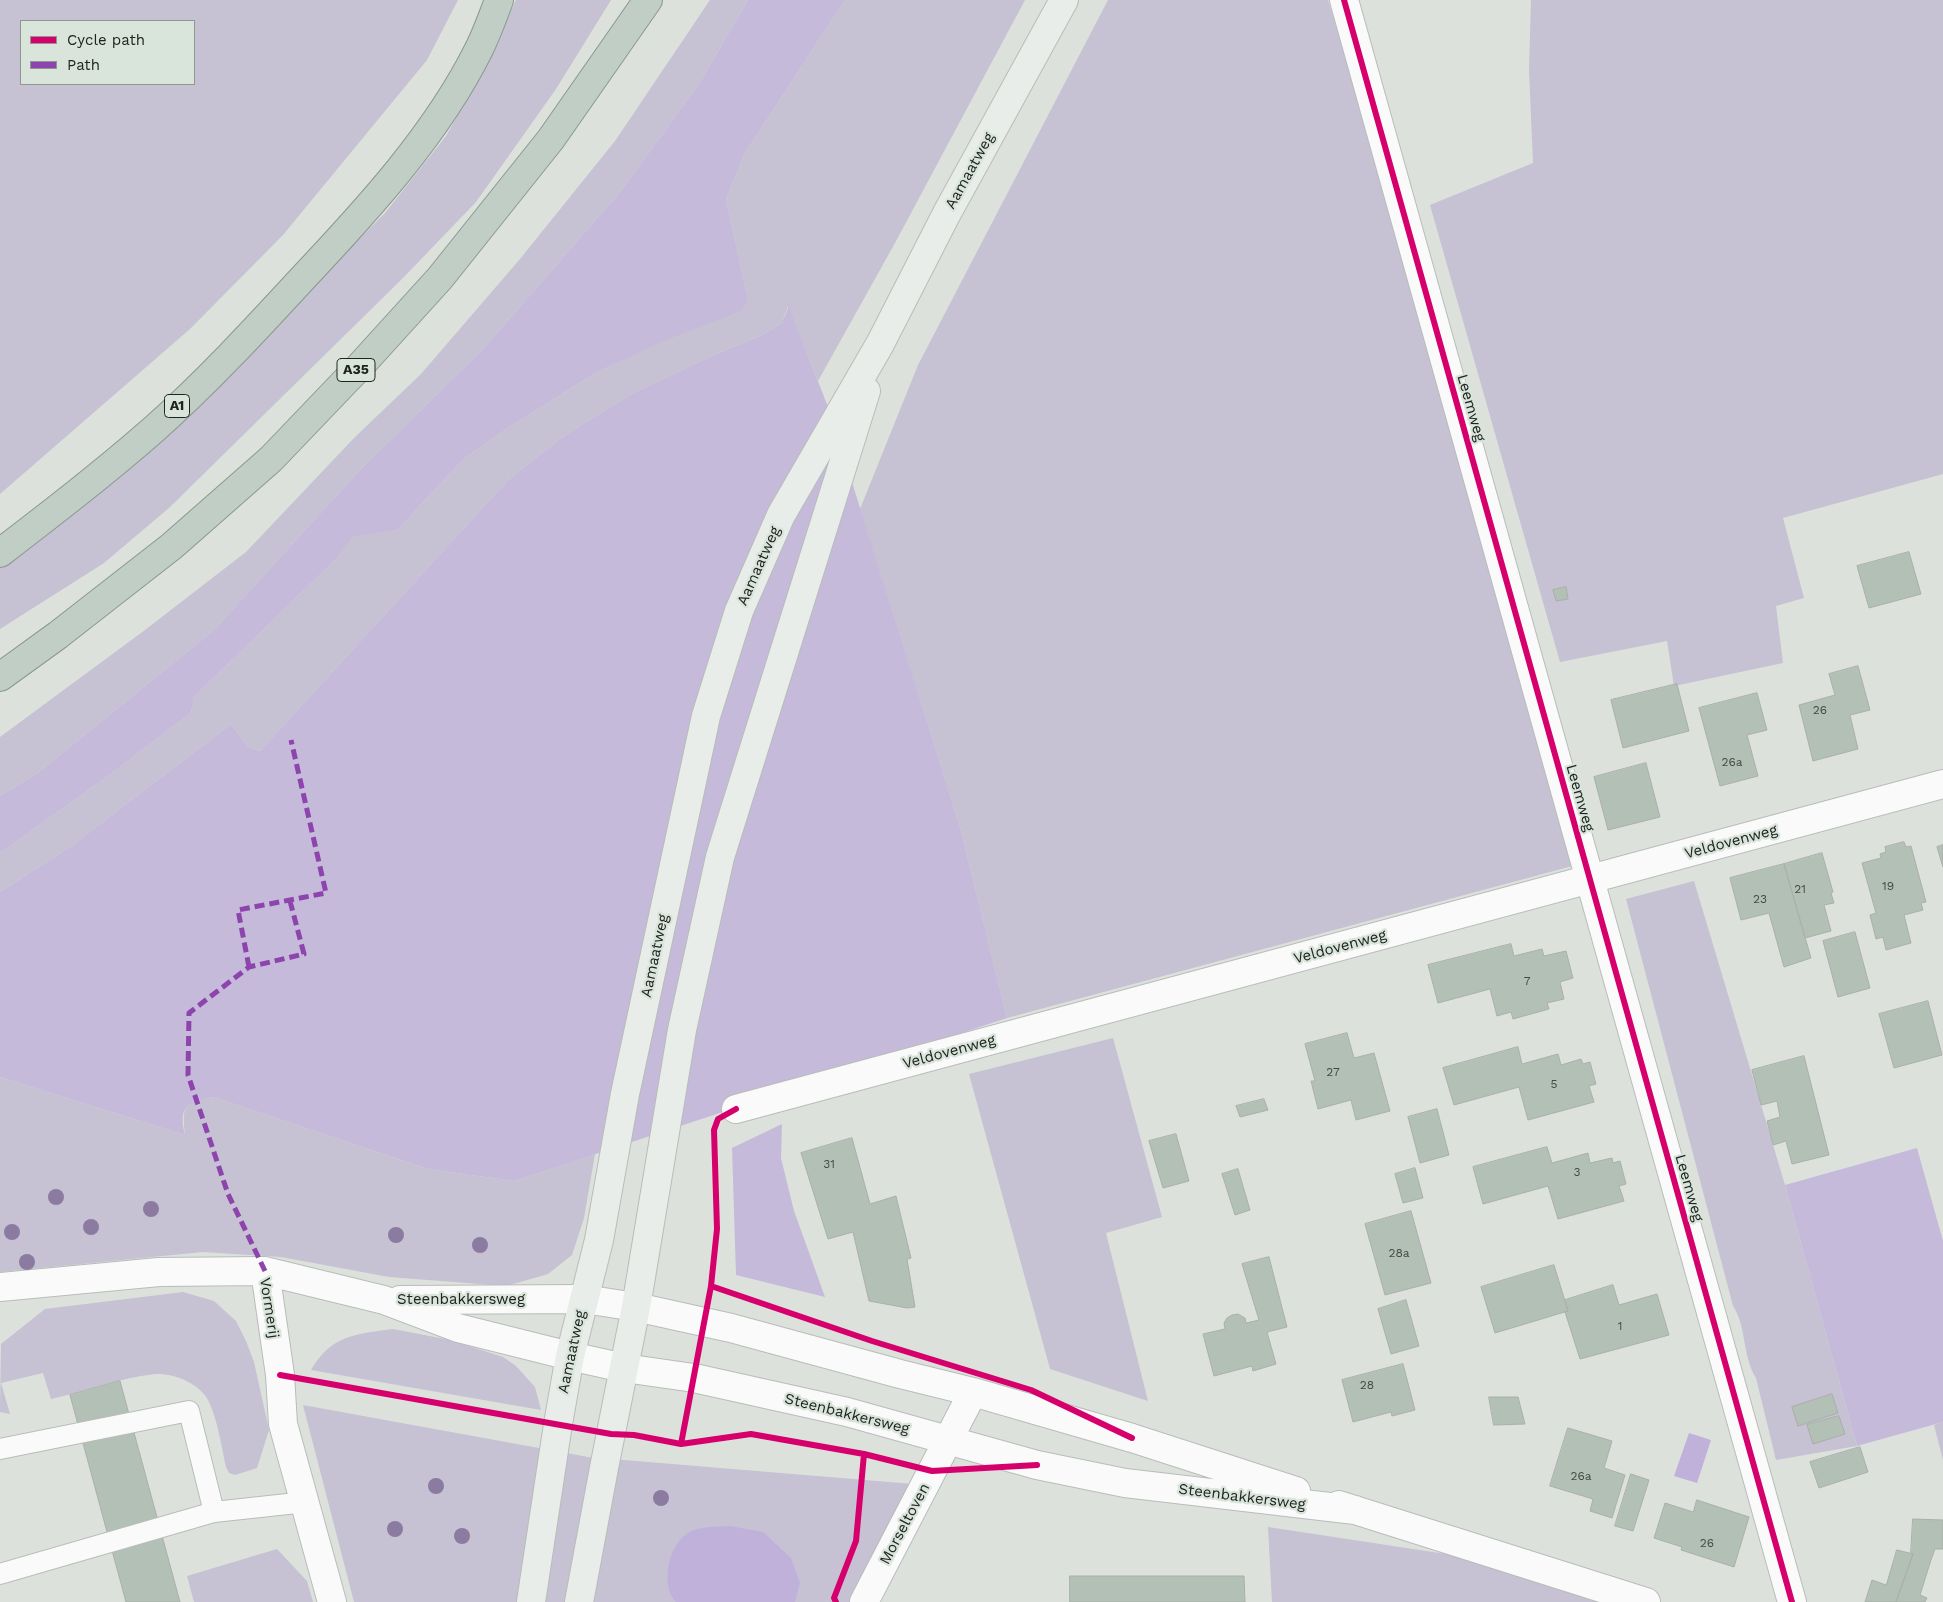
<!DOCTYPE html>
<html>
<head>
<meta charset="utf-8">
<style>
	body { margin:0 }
	#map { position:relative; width:1943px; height:1602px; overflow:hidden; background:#dce1dc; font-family:"Work Sans",sans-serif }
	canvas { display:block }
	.legend { position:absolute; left:20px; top:20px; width:175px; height:65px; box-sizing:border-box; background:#d9e4db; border:1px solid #8f9790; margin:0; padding:6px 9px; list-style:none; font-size:15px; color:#202420 }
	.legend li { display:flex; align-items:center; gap:10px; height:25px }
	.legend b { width:25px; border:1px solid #8f9790 }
</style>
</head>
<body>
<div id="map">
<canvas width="1943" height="1602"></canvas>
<ul class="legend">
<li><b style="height:6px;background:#d6006c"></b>Cycle path</li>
<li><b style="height:6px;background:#8e44ad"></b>Path</li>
</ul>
</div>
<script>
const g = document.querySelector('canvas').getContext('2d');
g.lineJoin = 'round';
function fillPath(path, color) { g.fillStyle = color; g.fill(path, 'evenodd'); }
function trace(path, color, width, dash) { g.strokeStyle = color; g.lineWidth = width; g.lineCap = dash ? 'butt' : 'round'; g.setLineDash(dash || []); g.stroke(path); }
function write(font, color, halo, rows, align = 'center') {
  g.font = font + ' "Work Sans",sans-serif'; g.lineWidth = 4.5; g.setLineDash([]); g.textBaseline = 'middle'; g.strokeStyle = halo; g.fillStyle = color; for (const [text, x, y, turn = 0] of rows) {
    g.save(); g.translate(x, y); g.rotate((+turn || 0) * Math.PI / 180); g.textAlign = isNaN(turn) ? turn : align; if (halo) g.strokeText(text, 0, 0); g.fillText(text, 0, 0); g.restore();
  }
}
const green = new Path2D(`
	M0 0H458L427 60 283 235 190 329 0 494ZM21 21H194V84H21Z
	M516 0H611L556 89 476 202 404 277 170 507 104 563 0 629V566L30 544 284 314 385 213 446 136 482 73Z
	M710 0H748L697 87 620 192 484 348 358 472 214 630 39 772 0 796V737L145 630 246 552 355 437 421 374 520 259 615 141Z
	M845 0H1025L895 243 818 381 788 306 782 323 760 336 716 354 631 394 561 438 508 480 260 751 248 747 231 724 70 847 0 892V853L108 776 191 713 194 697 336 559 353 535 398 530 421 504 466 457 508 428 597 372 748 300 726 199 745 153Z
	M1108 0H1328L1366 124 1576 865 1007 1018 960 827 860 509 918 365Z
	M1531 0H1943V474L1783 518 1804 598 1776 606 1783 663 1674 686 1667 641 1560 662 1430 205 1533 163 1529 70Z
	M1694 881 1785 1185 1857 1446 1776 1460 1756 1378C1742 1356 1747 1327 1733 1306L1626 899Z
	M1113 1038 1162 1217 1106 1233 1148 1401 1050 1369 969 1074Z
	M0 1077 185 1135C182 1105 183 1104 213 1097L428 1169 514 1181 595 1154 584 1218 572 1255 548 1274 506 1286 389 1277 281 1257 203 1252 0 1272Z
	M183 1292 214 1301 236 1321 246 1341 254 1362 269 1430 257 1468 235 1475 229 1473 226 1467C221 1445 218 1420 208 1400 199 1383 174 1373 155 1374 122 1377 84 1392 51 1399L43 1373 1 1383 10 1414 0 1412 1 1344 45 1309Z
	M393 1329 450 1340 503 1357 516 1366 535 1387 541 1410 311 1370C331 1335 356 1334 393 1329Z
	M303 1405 588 1457 913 1484 850 1602H354Z
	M1943 1422V1460L1934 1425Z
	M1268 1527 1459 1556 1598 1602H1272Z
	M277 1549 307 1581 313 1602H194L187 1576Z`);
const forest = new Path2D(`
	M748 0H845L745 153 726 199 748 300 741 311 668 339 597 372 508 428 466 457 421 504 398 530 353 536 336 559 194 697 191 713 108 776 0 853V796L39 772 214 630 358 472 484 348 620 192 697 87Z
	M787 302 830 412 960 827 1007 1018 514 1181 428 1169 213 1097C187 1103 178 1106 185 1135L0 1077V892L70 847 231 724 248 747 260 751 508 480 561 438 631 394 716 354 760 336 782 323 788 308Z
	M782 1124 781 1158 794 1211 825 1297 736 1275 732 1148Z
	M1917 1148 1943 1241V1422L1857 1446 1785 1185Z`);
const water = new Path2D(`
	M1689 1433 1711 1440 1697 1483 1674 1476Z
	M730 1526 763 1532 791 1558 800 1583 795 1602H676C659 1585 669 1540 692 1531 703 1526 718 1527 730 1526Z`);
const building = new Path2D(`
	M1909 552 1921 594 1869 608 1857 566Z
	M1566 587 1568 599 1556 601 1553 590Z
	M1858 666 1870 710 1850 715 1858 749 1813 761 1799 705 1835 695 1829 674Z
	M1677 684 1689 731 1623 748 1611 700Z
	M1757 693 1767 730 1747 735 1758 776 1720 786 1699 708Z
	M1646 763 1660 817 1608 830 1594 777Z
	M1904 842 1906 847 1911 846 1926 902 1921 903 1923 910 1904 915 1911 943 1886 950 1883 937 1876 939 1870 915 1876 913 1862 863 1881 858 1880 854 1886 852 1885 847Z
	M1943 845V867L1937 847Z
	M1822 853 1833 892 1831 893 1834 903 1824 905 1831 931 1805 938 1784 864Z
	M1784 864 1811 958 1784 967 1769 913 1741 920 1730 878Z
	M1855 932 1870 988 1838 997 1823 941Z
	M1511 944 1514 956 1542 949 1544 956 1566 951 1573 978 1560 982 1564 999 1547 1003 1549 1009 1513 1019 1511 1012 1497 1016 1490 989 1438 1003 1428 965Z
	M1928 1001 1942 1055 1894 1068 1879 1014Z
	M1347 1033 1354 1058 1374 1053 1390 1111 1356 1120 1351 1100 1318 1109 1311 1081H1315L1305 1044Z
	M1518 1047 1522 1064 1558 1054 1561 1065 1581 1059 1583 1064 1590 1062 1596 1084 1589 1086 1594 1102 1528 1120 1519 1087 1454 1105 1443 1068Z
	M1804 1056 1829 1155 1792 1164 1786 1141 1773 1145 1767 1121 1780 1117 1777 1101 1761 1105 1752 1070Z
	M1264 1099 1268 1110 1240 1117 1236 1106Z
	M1437 1109 1449 1155 1420 1163 1408 1117Z
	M1176 1134 1189 1181 1163 1188 1149 1141Z
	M852 1138 870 1204 896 1196 911 1258 907 1259 915 1307 907 1308 869 1301 853 1232 828 1239 801 1153Z
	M1547 1147 1552 1163 1588 1153 1590 1163 1612 1158 1613 1163 1620 1161 1626 1184 1619 1186 1624 1201 1558 1219 1548 1186 1483 1204 1473 1167Z
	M1415 1168 1423 1198 1403 1203 1395 1174Z
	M1238 1169 1250 1210 1235 1215 1222 1174Z
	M1411 1211 1431 1283 1385 1295 1365 1224Z
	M1269 1257 1287 1327 1267 1332 1276 1364 1253 1371 1252 1366 1214 1376 1203 1334 1225 1329 1224 1323 1227 1318 1232 1315 1238 1314 1245 1318 1246 1323 1259 1320 1242 1264Z
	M1554 1265 1568 1311 1495 1333 1481 1287Z
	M1613 1285 1619 1305 1657 1294 1669 1335 1580 1359 1565 1312 1568 1311 1565 1300Z
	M1406 1300 1419 1346 1391 1354 1378 1309Z
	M1403 1364 1415 1410 1392 1416 1391 1412 1353 1422 1342 1380Z
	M120 1381 180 1602H126L70 1395Z
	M1832 1394 1838 1413 1798 1426 1792 1407Z
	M1489 1397H1518L1525 1424 1494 1425Z
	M1839 1416 1845 1434 1813 1444 1807 1425Z
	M1568 1428 1612 1441 1604 1468 1625 1475 1612 1518 1590 1511 1593 1499 1550 1486Z
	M1860 1447 1868 1472 1819 1488 1810 1462Z
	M1631 1474 1649 1480 1633 1531 1615 1526Z
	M1697 1500 1749 1517 1734 1567 1681 1550 1682 1547 1654 1538 1665 1503 1693 1512Z
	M1913 1519 1943 1520V1549H1935L1931 1560 1920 1595 1927 1598 1925 1602H1896L1913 1554 1911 1553Z
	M1897 1550 1913 1554 1896 1602H1865L1872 1580 1886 1585Z
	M1070 1576H1244L1245 1602H1070Z`);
const service = new Path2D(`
	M0 1449 189 1411 214 1512
	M0 1574 214 1512 306 1502`);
const minor = new Path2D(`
	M1344 0 1792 1602
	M736 1109 1943 784
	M265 1271 280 1375 283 1424 332 1602
	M0 1287 159 1272 265 1271 384 1300 458 1328 570 1356 624 1368 694 1378 847 1412 1037 1465 1125 1483 1355 1510
	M400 1300 584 1299 636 1307 731 1328 900 1374 973 1392 1132 1438 1296 1491
	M1339 1505 1646 1602
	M864 1602 973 1392`);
const secondary = new Path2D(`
	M531 1602 558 1424 570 1356 599 1240 625 1094 706 716 739 611 781 515 880 344 947 213 1064 0
	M579 1602 604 1468 636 1307 682 1030 720 857 866 391`);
const motorway = new Path2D(`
	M0 553C52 513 104 473 153 430 206 383 254 331 302 279 367 210 437 134 479 49 487 33 493 16 499 0
	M0 677 58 635 172 546 271 459 361 365 440 278 551 139 648 0`);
const quiet = new Path2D(`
	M249 967 238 910 326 893 291 740
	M265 1271 228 1194 188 1075 189 1013 249 967 304 954 290 901`);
const cycleway = new Path2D(`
	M1344 0 1792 1602
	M711 1286 872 1341 1031 1390 1132 1438
	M280 1375 611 1434 634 1435 681 1444 751 1434 864 1454 932 1471 1037 1465
	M681 1444 711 1286 717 1229 714 1130 718 1119 736 1109
	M836 1602 834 1598 856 1541 864 1454`);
const trees = [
	[56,1197],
	[151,1209],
	[91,1227],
	[12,1232],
	[396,1235],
	[480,1245],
	[27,1262],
	[436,1486],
	[661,1498],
	[395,1529],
	[462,1536]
];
const numberNames = [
	["26",1820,710],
	["26a",1732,762],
	["19",1888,886],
	["21",1800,889],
	["23",1760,899],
	["7",1527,981],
	["27",1333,1072],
	["5",1554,1084],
	["31",829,1164],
	["3",1577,1172],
	["28a",1399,1253],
	["1",1620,1326],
	["28",1367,1385],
	["26a",1581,1476],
	["26",1707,1543]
];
const shields = [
	[356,370,38],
	[177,406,25]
];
const shieldNames = [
	["A35",356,370],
	["A1",177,406]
];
const streetNames = [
	["Aamaatweg",970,171,-61],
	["Leemweg",1471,408,74],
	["Aamaatweg",759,566,-66],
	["Leemweg",1580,798,74],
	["Veldovenweg",1731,842,-15],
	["Veldovenweg",1340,947,-15],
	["Aamaatweg",655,956,-78],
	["Veldovenweg",949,1052,-15],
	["Leemweg",1689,1188,74],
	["Steenbakkersweg",461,1300],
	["Vormerij",269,1308,81],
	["Aamaatweg",572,1352,-78],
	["Steenbakkersweg",847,1414,14],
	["Steenbakkersweg",1242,1497,7],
	["Morseltoven",905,1524,-62]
];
fillPath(green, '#c6c1d3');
fillPath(forest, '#c5bada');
fillPath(water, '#c0b1db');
fillPath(building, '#b2c0b5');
trace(building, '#aaafab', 1);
trace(service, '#b8bdb9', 22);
trace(minor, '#b8bdb9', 30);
trace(secondary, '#b8bdb9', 30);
trace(motorway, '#8a988d', 30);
trace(service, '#fafafa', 20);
trace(minor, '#fafafa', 28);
trace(secondary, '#e9edea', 28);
trace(motorway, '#c1cec5', 28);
trace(quiet, '#8e44ad', 5, [10, 5]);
trace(cycleway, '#d6006c', 6);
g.fillStyle = '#8c7ba1';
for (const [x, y] of trees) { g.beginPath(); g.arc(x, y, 8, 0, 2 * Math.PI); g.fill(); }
write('12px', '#444b45', null, numberNames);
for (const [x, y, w] of shields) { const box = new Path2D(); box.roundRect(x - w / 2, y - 11.5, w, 23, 4); g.fillStyle = '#d9e4db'; g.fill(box); trace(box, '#202420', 1); }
write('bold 14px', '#202420', null, shieldNames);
write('15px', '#202420', '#d9e4db', streetNames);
</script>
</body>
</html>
